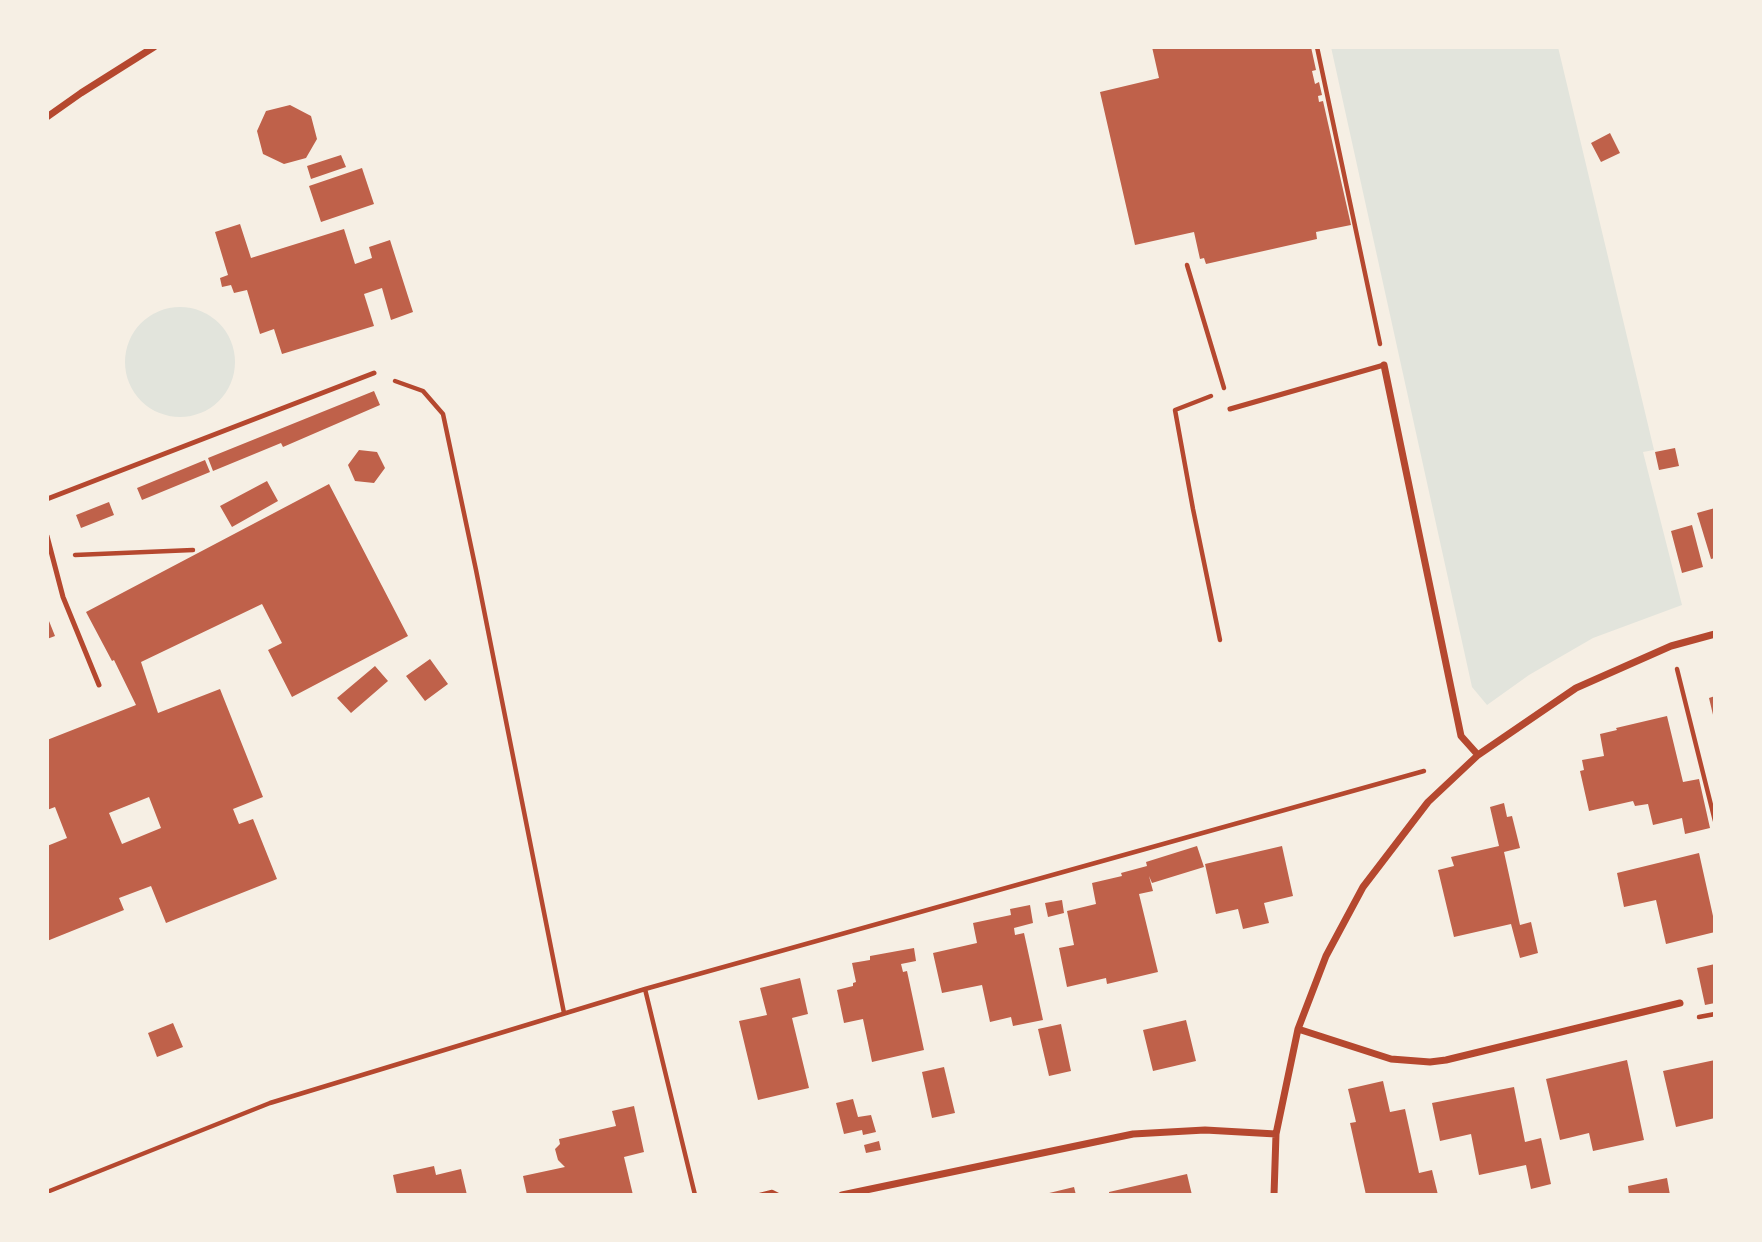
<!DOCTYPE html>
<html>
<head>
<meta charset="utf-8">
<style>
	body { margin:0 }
	#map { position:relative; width:1762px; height:1242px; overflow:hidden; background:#f6efe4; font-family:Raleway,sans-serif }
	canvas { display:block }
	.frame { position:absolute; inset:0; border:49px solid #f6efe4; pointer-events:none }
</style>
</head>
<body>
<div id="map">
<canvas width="1762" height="1242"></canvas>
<div class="frame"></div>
</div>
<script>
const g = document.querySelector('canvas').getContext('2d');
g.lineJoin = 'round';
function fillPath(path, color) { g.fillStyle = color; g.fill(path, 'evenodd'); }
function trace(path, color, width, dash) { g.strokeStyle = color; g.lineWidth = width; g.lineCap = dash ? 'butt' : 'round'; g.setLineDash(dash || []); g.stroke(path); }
const green = new Path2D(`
	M1331 47H1558L1654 450 1643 452 1682 605 1593 638 1529 675 1487 705 1472 687Z
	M125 362a55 55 0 1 1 110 0a55 55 0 1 1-110 0Z`);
const building = new Path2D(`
	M1152 47H1311L1316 70 1312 71 1315 84 1319 82 1322 95 1318 96 1319 102 1323 101 1351 225 1316 232 1317 239 1206 264 1204 258 1200 259 1194 232 1135 245 1100 92 1159 78Z
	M290 105 311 116 317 139 306 158 284 164 263 154 257 131 266 111Z
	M1610 133 1620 153 1601 162 1591 143Z
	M341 155 346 167 311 179 307 166Z
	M362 168 374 204 321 222 309 186Z
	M240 224 251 258 344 229 355 264 372 258 369 247 390 240 413 312 391 320 382 288 364 294 374 326 282 354 274 329 260 334 247 290 234 293 231 285 222 287 220 278 228 275 215 232Z
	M374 391 380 405 283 447 281 443 213 471 208 458Z
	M1675 448 1679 466 1659 470 1655 452Z
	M359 450 377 452 385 468 374 483 355 481 348 465Z
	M205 460 210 472 142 500 137 488Z
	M267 481 278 501 232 527 220 506Z
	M329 484 408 636 292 697 268 650 282 643 262 604 141 662 158 713 220 689 263 797 233 809 239 824 253 819 277 879 166 923 151 886 119 898 124 910 47 941V846L67 838 55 807 47 810V740L136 705 114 660 112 661 86 612ZM149 797 161 828 122 844 109 813Z
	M109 502 114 515 81 528 76 515Z
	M1715 508V558L1711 559 1697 513Z
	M1692 525 1703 567 1682 573 1671 531Z
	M47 616 55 636 47 639Z
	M430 659 448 684 425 701 406 676Z
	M375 666 388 681 351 713 337 698Z
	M1715 696V719H1714L1709 698Z
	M1667 716 1683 782 1699 779 1710 828 1685 834 1682 818 1653 825 1648 804 1635 806 1633 801 1589 811 1580 771 1584 770 1582 760 1604 756 1600 734 1617 730 1616 728Z
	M1504 803 1507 817 1512 816 1520 848 1504 852 1520 925 1531 922 1538 953 1520 958 1511 924 1454 937 1438 870 1454 866 1451 857 1499 846 1490 807Z
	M1197 846 1204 867 1152 883 1149 876 1153 891 1139 894 1158 972 1107 984 1106 978 1067 987 1059 948 1074 945 1067 911 1096 904 1092 883 1122 876 1121 873 1147 866 1146 862Z
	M1282 846 1293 896 1264 903 1269 923 1243 929 1238 909 1216 914 1205 864Z
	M1699 853 1715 925V932L1666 944 1656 900 1624 907 1617 873Z
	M1062 900 1064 913 1048 917 1045 903Z
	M1030 905 1033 923 1014 928 1015 935 1024 933 1043 1020 1013 1026 1011 1017 990 1022 982 985 942 993 933 953 977 943 973 923 1011 915 1010 909Z
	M914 948 916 961 901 964 903 972 907 971 924 1050 872 1062 863 1019 844 1023 837 990 853 986V983L856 982 852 963 870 960V956Z
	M1715 964V1003L1705 1005 1697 968Z
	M800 978 808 1014 792 1018 809 1088 758 1100 739 1021 767 1015 760 988Z
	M1186 1020 1196 1061 1153 1071 1143 1030Z
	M173 1023 183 1047 157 1057 148 1033Z
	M1061 1024 1071 1071 1049 1076 1038 1029Z
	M1627 1060 1644 1140 1593 1151 1589 1133 1560 1140 1546 1079Z
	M1715 1060V1118L1676 1127 1663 1071Z
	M944 1067 955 1113 932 1118 922 1072Z
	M1383 1081 1390 1112 1405 1109 1419 1173 1432 1170 1438 1195H1366L1350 1123 1356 1122 1348 1089Z
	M1514 1087 1525 1142 1541 1138 1551 1184 1531 1189 1526 1165 1479 1175 1471 1134 1440 1141 1432 1103Z
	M853 1099 858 1117 871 1115 876 1132 863 1135 862 1130 844 1134 836 1103Z
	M634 1106 644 1152 624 1157 633 1195H527L523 1176 565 1167 558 1160 555 1149 560 1144 559 1139 616 1126 612 1111Z
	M879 1141 881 1150 866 1153 864 1145Z
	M434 1166 436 1175 461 1169 467 1195H397L393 1175Z
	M1187 1174 1192 1195H1109V1192Z
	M1667 1178 1670 1195H1629L1628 1186Z
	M1074 1187 1076 1195H1045V1194Z`);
const path = new Path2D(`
	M1317 47 1380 344
	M1187 265 1224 388
	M395 381 423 391 443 414 476 570 564 1013
	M1211 396 1175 410 1193 509 1220 640
	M75 555 193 550
	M1677 669 1715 821
	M645 989 695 1195
	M1699 1017 1715 1014
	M47 1192 270 1103 645 989 1424 771
	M760 1195 772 1192 778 1195`);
const service = new Path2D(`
	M1230 409 1384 365
	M47 499 374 373
	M47 536 63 597 99 685`);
const minor = new Path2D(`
	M47 117 81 93 154 47
	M1384 365 1461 736 1478 755
	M1298 1029 1391 1059 1430 1062 1446 1060 1680 1003
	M842 1195 1133 1134 1205 1130 1276 1134
	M1274 1195 1276 1134 1298 1029 1326 956 1363 887 1428 802 1478 755 1576 688 1671 646 1715 634`);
fillPath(green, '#e2e4dc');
fillPath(building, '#bf614a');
trace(path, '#b5482f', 4.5);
trace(service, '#b5482f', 5);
trace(minor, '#b5482f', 7);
</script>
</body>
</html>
